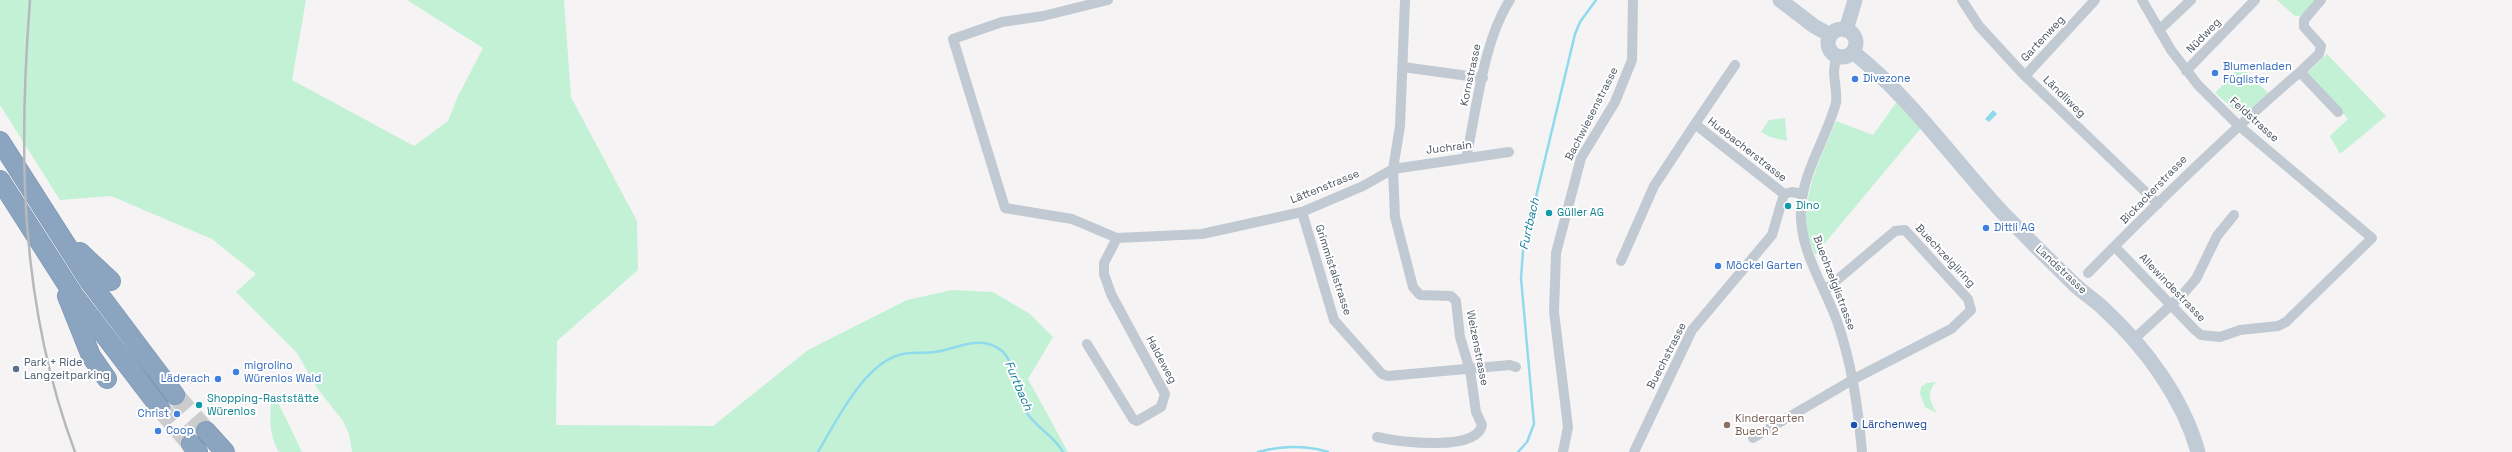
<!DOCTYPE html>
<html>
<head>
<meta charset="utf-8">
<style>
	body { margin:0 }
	canvas { display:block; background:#f5f3f3 }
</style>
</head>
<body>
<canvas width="2512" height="452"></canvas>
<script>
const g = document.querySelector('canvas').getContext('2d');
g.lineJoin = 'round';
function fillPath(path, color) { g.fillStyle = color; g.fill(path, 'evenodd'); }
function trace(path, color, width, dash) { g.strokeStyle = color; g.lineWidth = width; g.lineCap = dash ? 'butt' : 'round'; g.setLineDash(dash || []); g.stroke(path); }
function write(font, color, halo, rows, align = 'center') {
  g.font = font + ' "Space Grotesk",sans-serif'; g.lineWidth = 4; g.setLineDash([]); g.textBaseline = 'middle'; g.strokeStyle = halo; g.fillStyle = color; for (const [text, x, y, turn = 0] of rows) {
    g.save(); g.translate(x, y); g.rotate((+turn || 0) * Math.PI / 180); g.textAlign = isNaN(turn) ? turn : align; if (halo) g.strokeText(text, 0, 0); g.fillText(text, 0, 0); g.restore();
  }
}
const green = new Path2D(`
	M0 0H306L292 80 414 146 448 121 458 96 483 48 407 0H564L571 97 637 221 638 270 557 341 556 425 713 426 808 350 907 300 952 290 993 292 1030 314 1053 337 1028 379 1068 452H352L349 434 343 421 317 388 297 353 236 292 256 274 212 239 111 196 60 200 0 105Z
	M2277 0H2316L2301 16H2295Z
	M2327 54 2386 116 2340 154 2330 136 2348 119 2307 73Z
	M2241 66 2268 93 2242 116 2215 93Z
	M1898 100 1921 128 1815 255C1812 247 1808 239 1807 231 1802 192 1822 156 1836 121L1873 135Z
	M1785 118 1787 141 1770 137 1761 132 1769 120Z
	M1936 382C1926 393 1930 401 1937 413L1925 407 1920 394 1921 387 1927 383Z
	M276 398 302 452H279C269 435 270 420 271 400Z`);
const water = new Path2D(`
	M1993 110 1997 114 1989 122 1985 119Z`);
const stream = new Path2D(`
	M818 452C836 422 865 361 903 354 918 351 927 355 945 350 963 345 985 336 1002 351 1017 365 1015 393 1025 410 1034 427 1054 435 1063 452
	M1258 452C1281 446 1305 445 1328 452
	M1518 452 1527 442 1534 424 1521 278 1523 251 1575 34 1580 22 1596 0`);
const highwayTunnel = new Path2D(`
	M175 395 206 431
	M160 408 191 444`);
const street = new Path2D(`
	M1108 0 1043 16 1002 22 953 39 1005 208 1072 219 1117 238 1202 234 1302 212 1363 186 1393 169 1400 126 1405 0
	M1962 0 1979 26 2025 76 2158 204
	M2159 30 2191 0
	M1837 56C1830 76 1838 85 1836 103 1826 139 1802 173 1801 210 1799 250 1824 285 1837 321 1852 364 1858 407 1862 452
	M1735 65 1695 124 1784 194
	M1403 67 1483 78
	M2186 71 2255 0
	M2300 72 2319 54 2321 46 2304 27V20L2321 0
	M2025 76 2095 0
	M1466 158C1477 109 1483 41 1510 0
	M1784 194 1792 192 1803 194
	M1302 212 1334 320 1382 374 1388 376 1510 365 1516 367
	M2115 247 2195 330 2201 335 2220 337 2240 330 2278 326 2286 322 2372 238 2238 125 2198 85 2171 50 2142 0
	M1621 261 1654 186 1695 124
	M2088 273C2157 203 2226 135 2300 72L2338 112
	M2133 340 2183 294 2196 279 2217 236 2234 215
	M1087 344 1133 419 1137 421 1161 407 1165 394 1111 294 1104 274V263L1117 238
	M1377 437C1400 442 1477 452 1482 425L1476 412 1470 370 1460 337 1456 301 1451 296 1420 295 1413 287 1395 217 1393 169 1509 152
	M1753 438 1854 379 1951 329 1971 310 1968 299 1905 230 1895 231 1824 291
	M1563 452 1568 427 1554 312 1556 253 1581 158 1615 102 1632 60 1633 0
	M1634 452 1692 330 1772 235 1784 194`);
const secondary = new Path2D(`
	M1780 0 1814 26 1830 35
	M1828 43a14 14 0 1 1 28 0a14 14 0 1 1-28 0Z
	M1846 30 1855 0
	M1853 52C1910 97 1952 158 2001 211 2025 236 2049 260 2074 284 2083 293 2095 300 2104 309 2145 347 2183 398 2198 452`);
const highway = new Path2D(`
	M0 141 90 282 175 395
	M0 180 73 294 160 408
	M80 252 111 281
	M67 296 91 356 107 379
	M206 431 225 452
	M191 444 198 452`);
const rail = new Path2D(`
	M30 0C18 155 20 305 75 452`);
const markers = [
	[2215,73,4,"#3f7fe0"],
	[1855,79,4,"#3f7fe0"],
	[1788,206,4,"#0f9aa8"],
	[1549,213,4,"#0f9aa8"],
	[1986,228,4,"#3f7fe0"],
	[1718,266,4,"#3f7fe0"],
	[16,369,4,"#5c6f8a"],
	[236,372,4,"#3f7fe0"],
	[218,379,4,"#3f7fe0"],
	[199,405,4,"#0f9aa8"],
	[177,414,4,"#3f7fe0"],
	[1727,425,4,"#8d6e63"],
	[1854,425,4,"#1a4fb4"],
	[158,431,4,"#3f7fe0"]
];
const streetNames = [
	["Nüdweg",2204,36,-46],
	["Gartenweg",2043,39,-47],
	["Kornstrasse",1471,75,-78],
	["Ländliweg",2064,97,44],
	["Bachwiesenstrasse",1592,114,-63],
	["Feldstrasse",2254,120,42],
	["Juchrain",1449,148,-7],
	["Huebacherstrasse",1747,150,38],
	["Lättenstrasse",1325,187,-22],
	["Bickackerstrasse",2154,190,-46],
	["Buechzelgliring",1945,256,47],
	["Grimmistalstrasse",1333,270,72],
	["Landstrasse",2061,270,43],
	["Buechzelglistrasse",1834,283,69],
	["Allewindestrasse",2172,288,46],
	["Weizenstrasse",1477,348,79],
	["Buechstrasse",1667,356,-63],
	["Haldeweg",1161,360,62]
];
const shopNames = [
	["Blumenladen",2223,67],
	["Füglister",2223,80],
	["Divezone",1863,79],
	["Dittli AG",1994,228],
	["Möckel Garten",1726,266],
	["migrolino",244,366],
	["Würenlos Wald",244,379],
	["Läderach",210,379,"right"],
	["Christ",169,414,"right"],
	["Coop",166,431]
];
const cultureNames = [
	["Dino",1796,206],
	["Güller AG",1557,213],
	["Shopping-Raststätte",207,399],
	["Würenlos",207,412]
];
const serviceNames = [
	["Park + Ride",24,363],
	["Langzeitparking",24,376]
];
const educationNames = [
	["Kindergarten",1735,419],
	["Buech 2",1735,432]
];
const transitNames = [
	["Lärchenweg",1862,425]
];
const waterNames = [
	["Furtbach",1530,224,-77],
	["Furtbach",1018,386,67]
];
fillPath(green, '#c3f1d5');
fillPath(water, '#90daee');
trace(stream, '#90daee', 2.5);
trace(highwayTunnel, '#caccce', 19, [19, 10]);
trace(highway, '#7690ad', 20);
trace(street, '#c1cad2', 10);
trace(secondary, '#c1cbd6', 15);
trace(highway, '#8ba5c1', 19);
trace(rail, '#b5b8bd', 2.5);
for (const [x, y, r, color] of markers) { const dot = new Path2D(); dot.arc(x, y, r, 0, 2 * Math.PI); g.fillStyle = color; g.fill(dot); trace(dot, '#fff', 1.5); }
write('11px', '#4a5661', '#fff', streetNames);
write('11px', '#366cbe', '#fff', shopNames, 'left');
write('11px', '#0d838f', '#fff', cultureNames, 'left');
write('11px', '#4e5e75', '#fff', serviceNames, 'left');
write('11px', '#785e54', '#fff', educationNames, 'left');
write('11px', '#164399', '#fff', transitNames, 'left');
write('italic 12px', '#0c7c9b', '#fff', waterNames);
</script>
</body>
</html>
